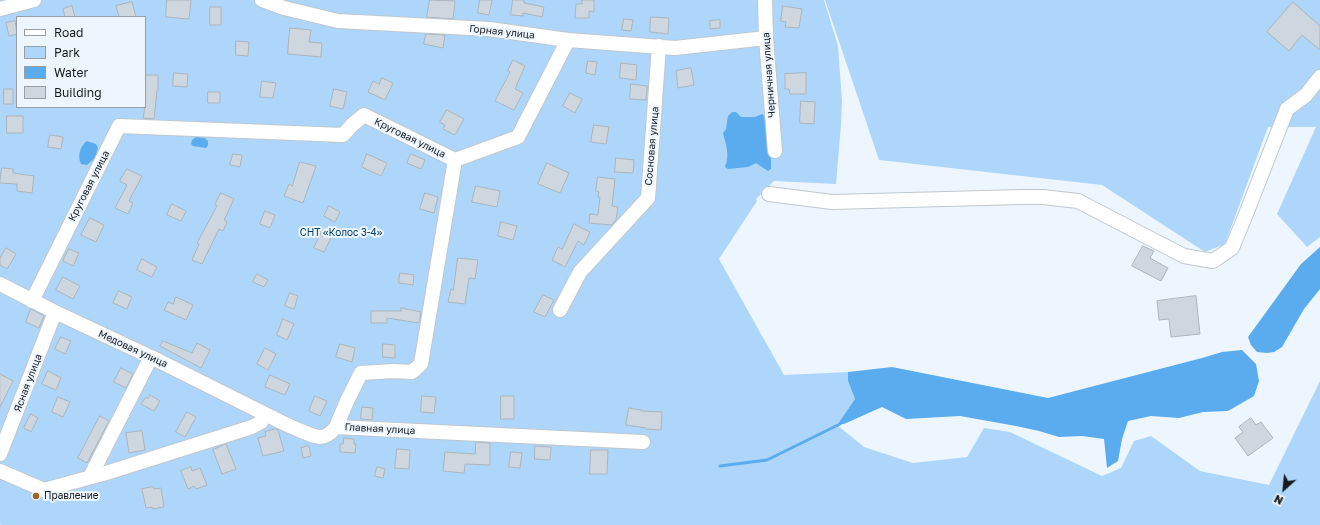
<!DOCTYPE html>
<html>
<head>
<meta charset="utf-8">
<style>
	body { margin:0 }
	#map { position:relative; width:1320px; height:525px; overflow:hidden; background:#edf6fe; font-family:"Golos Text",sans-serif }
	canvas { display:block }
	.legend { position:absolute; left:16px; top:16px; width:130px; height:92px; box-sizing:border-box; background:#edf6fe; border:1px solid #979ea4; margin:0; padding:5px 7px; list-style:none; font-size:12px; color:#171a1d }
	.legend li { display:flex; align-items:center; gap:8px; height:20px }
	.legend b { width:20px; border:1px solid #979ea4 }
	.north { position:absolute; left:1264px; top:469px; width:40px; height:40px; -webkit-text-stroke:3px #edf6fe; paint-order:stroke; rotate:207deg; font-size:11px; font-weight:700; line-height:16px; text-align:center; color:#171a1d }
	.north::after { content:''; display:block; margin:auto; width:14px; height:18px; background:#171a1d; clip-path:polygon(50% 0,100% 100%,50% 72%,0 100%) }
</style>
</head>
<body>
<div id="map">
<canvas width="1320" height="525"></canvas>
<ul class="legend">
<li><b style="height:5px;background:#fff"></b>Road</li>
<li><b style="height:11px;background:#aed6fa"></b>Park</li>
<li><b style="height:11px;background:#5aacef"></b>Water</li>
<li><b style="height:11px;background:#ced7df"></b>Building</li>
</ul>
<div class="north">N</div>
</div>
<script>
const g = document.querySelector('canvas').getContext('2d');
g.lineJoin = 'round';
function fillPath(path, color) { g.fillStyle = color; g.fill(path, 'evenodd'); }
function trace(path, color, width, dash) { g.strokeStyle = color; g.lineWidth = width; g.lineCap = dash ? 'butt' : 'round'; g.setLineDash(dash || []); g.stroke(path); }
function write(font, color, halo, rows, align = 'center') {
  g.font = font + ' "Golos Text",sans-serif'; g.lineWidth = 4; g.setLineDash([]); g.textBaseline = 'middle'; g.strokeStyle = halo; g.fillStyle = color; for (const [text, x, y, turn = 0] of rows) {
    g.save(); g.translate(x, y); g.rotate((+turn || 0) * Math.PI / 180); g.textAlign = isNaN(turn) ? turn : align; if (halo) g.strokeText(text, 0, 0); g.fillText(text, 0, 0); g.restore();
  }
}
const green = new Path2D(`
	M0 0H824L838 46 842 101 841 125 836 184 774 181 756 199 757 201 719 259 784 375 848 372V381L855 399 837 425 864 447 913 463 967 457 984 428 1010 432 1102 476 1121 468 1134 441 1151 436 1200 471 1269 485 1320 381V525H2L0 524ZM17 17H145V107H17Z
	M825 0H1320V237L1307 247 1277 214 1316 127H1268L1225 244 1205 252 1102 185 879 160Z`);
const water = new Path2D(`
	M732 112H736L741 117H755L762 114 766 117 768 155 771 158V169L768 171 756 163 748 167 728 169 725 167C730 155 726 145 723 133L726 129 728 116Z
	M196 137 205 138 208 141V145L206 148 193 146 191 144 192 140Z
	M87 141 96 144 98 148 95 158 87 165 81 164C77 156 80 146 87 141Z
	M1320 247V289L1304 309 1282 347 1274 352 1267 353 1257 352 1251 345 1248 337 1301 264Z
	M1242 350 1256 364 1259 381 1254 396 1228 411 1203 412 1179 418 1151 416 1128 421 1122 439 1118 461 1107 468 1104 439 1082 436 1059 437 1039 431 1016 426 960 416 906 419 882 407 844 424 837 425 855 399 848 381V372L892 367 1048 398 1202 358 1222 352Z`);
const stream = new Path2D(`
	M720 466 767 460 840 424`);
const building = new Path2D(`
	M167 0H191L189 19 166 17Z
	M430 0 455 1 453 19 427 17Z
	M480 0H492L489 15 478 13Z
	M513 0H524V3L544 7 542 17 523 13V16L511 15Z
	M582 0H594V12L589 11V18H575L576 4H582Z
	M132 2 136 17H119L116 6Z
	M1293 2 1320 26V50L1302 35 1289 51 1267 32Z
	M72 6 75 17H65L63 9Z
	M783 6 802 9 799 28 785 27 786 22 781 21Z
	M210 7H221V25H210Z
	M651 17 669 18 668 34 650 32Z
	M624 19 633 20 631 31 622 30Z
	M720 20V28L710 29V21Z
	M15 21 17 34 9 36 6 23Z
	M290 28 311 30 309 42 322 43 321 57 288 54Z
	M426 34 445 35 443 48 424 44Z
	M236 41 249 42 248 56 236 55Z
	M513 60 525 66 515 89 523 93 514 110 495 101 510 72 508 71Z
	M588 61 597 62 595 75 586 73Z
	M621 63 637 65 636 80 620 78Z
	M691 68 694 85 678 88 676 71Z
	M174 73 188 74 187 87 173 86Z
	M806 73V94H790L789 89H785V74Z
	M145 75H158V90H157L154 119 143 118 145 107Z
	M382 78 393 83 385 100 368 92 373 81 379 84Z
	M262 81 276 83 273 98 260 97Z
	M631 84 647 86 646 100 630 99Z
	M4 89H13V104H4Z
	M334 89 347 92 343 109 330 106Z
	M208 92H220V103H208Z
	M570 93 582 99 575 113 563 106Z
	M801 101 815 102 814 124 800 123Z
	M447 110 464 119 455 135 443 129 445 125 440 122Z
	M7 116H23V133H7Z
	M594 125 609 127 606 144 591 142Z
	M50 135 63 137 61 149 48 147Z
	M233 154 242 155 240 167 230 165Z
	M367 154 387 163 381 176 362 167Z
	M411 154 425 160 421 169 407 163Z
	M616 158 634 160 633 173 615 172Z
	M300 162 316 166 303 203 284 196 289 184 292 186Z
	M547 163 569 173 560 193 538 184Z
	M2 168 13 169V173L34 176 32 193 17 191V184L0 183Z
	M127 169 142 176 129 201 133 203 128 214 115 208 127 185 120 181Z
	M598 177 615 179 612 206 618 207 616 220 611 225 589 223 590 214 598 215 600 197H598L599 192 596 191Z
	M476 186 500 191 497 207 472 202Z
	M221 193 234 199 224 220 227 222 223 231 219 229 202 264 192 260 199 244 197 243 217 206 215 205Z
	M425 193 438 197 434 213 420 209Z
	M172 204 186 211 181 221 167 215Z
	M329 206 340 212 335 222 324 216Z
	M265 211 275 215 270 228 260 224Z
	M90 218 104 225 96 242 81 235Z
	M501 222 517 226 513 240 498 236Z
	M574 224 590 232 584 245 578 241 565 267 552 260 558 247 562 249Z
	M321 233 331 238 324 252 314 248Z
	M1143 246 1154 251 1150 258 1168 268 1161 281 1132 266Z
	M6 248 16 254 7 269 0 265V258Z
	M69 249 79 253 73 266 63 261Z
	M458 258 478 260 475 279 469 278 465 304 448 302 451 289 453 290Z
	M142 259 157 267 152 277 137 270Z
	M400 273 414 275 413 285 399 283Z
	M257 274 268 280 264 287 253 282Z
	M63 277 80 286 73 299 56 290Z
	M119 291 132 297 127 309 113 303Z
	M290 293 298 296 294 309 285 306Z
	M543 295 554 300 545 317 534 312Z
	M1196 296 1200 334 1171 337 1169 319 1159 320 1157 301Z
	M176 297 193 305 186 320 164 310 168 302 173 304Z
	M401 308 421 312 419 323 387 318V323H371V311H401Z
	M31 309 44 316 39 328 26 322Z
	M283 319 294 324 287 340 277 335Z
	M61 337 71 341 65 354 55 349Z
	M163 341 192 353 197 343 210 350 201 368 160 346Z
	M340 344 355 348 352 362 336 357Z
	M383 344 395 345V358L383 357Z
	M265 348 276 354 268 370 257 364Z
	M121 368 133 374 126 388 114 382Z
	M48 371 61 378 56 390 42 384Z
	M0 374 13 381 0 407Z
	M270 375 290 384 285 395 265 387Z
	M150 395 160 401 154 411 141 404 146 397 148 398Z
	M315 396 327 401 320 416 309 411Z
	M422 396 436 397 434 413 421 412Z
	M501 396H514V419H501Z
	M58 397 70 402 63 417 52 412Z
	M362 407 373 408 372 420 361 419Z
	M629 408 641 410V411L662 412 661 430 646 429V428L626 425Z
	M187 412 196 417 185 437 176 432Z
	M31 414 38 418 31 432 24 428Z
	M100 416 109 421 87 463 78 458Z
	M1251 418 1256 425 1261 422 1273 438 1248 456 1235 438 1243 432 1239 427Z
	M276 429 278 430 284 451 263 456 258 438 266 436 265 432Z
	M142 431 145 450 129 453 126 433Z
	M344 438 354 439V444H356L355 453 340 452V444H343Z
	M476 442 490 443V465L465 464 464 473 443 471 445 452 475 454Z
	M226 444 236 469 222 474 213 450Z
	M309 446 311 456 303 458 301 448Z
	M535 446 551 447 550 460 535 459Z
	M397 449 410 450 409 469 395 468Z
	M591 450H608L607 474H590Z
	M511 452 522 453 520 468 509 467Z
	M191 467 192 471 200 468 207 485 196 489 194 486 188 489 181 471Z
	M377 467 385 469 383 478 375 476Z
	M153 487 154 489 161 488 164 507 153 509 152 507 146 508 142 489Z`);
const minor = new Path2D(`
	M262 0 284 8 338 21 489 29 568 40 518 137 455 160
	M765 0 766 38 775 151
	M0 9 34 0
	M568 40 675 48 766 38
	M769 194 832 202 1022 197H1043L1078 201 1184 256 1213 261 1232 248 1246 214 1287 109 1306 95 1320 77
	M0 284 55 312 151 357 265 414
	M32 301 119 126 343 135 352 125 364 115 455 160 421 364 412 372 393 371 361 373 347 401 336 427
	M560 310 580 272 648 198 659 46
	M0 454 55 312
	M0 471 44 490 106 473 252 427 261 422 265 414C277 420 308 436 320 437 327 437 332 432 336 427L643 442
	M90 477 151 357`);
const markers = [
	[36,496,4,"#9e6523"]
];
const streetNames = [
	["Горная улица",502,32,6],
	["Черничная улица",769,75,-94],
	["Круговая улица",410,138,26],
	["Сосновая улица",652,146,-85],
	["Круговая улица",89,186,-63],
	["Медовая улица",133,349,25],
	["Ясная улица",28,383,-69],
	["Главная улица",380,429,3]
];
const parkNames = [
	["СНТ «Колос 3-4»",341,233]
];
const poiNames = [
	["Правление",44,496]
];
fillPath(green, '#aed6fa');
fillPath(water, '#5aacef');
trace(stream, '#5aacef', 3);
fillPath(building, '#ced7df');
trace(building, '#acb5bc', 1);
trace(minor, '#bfc8cf', 16);
trace(minor, '#fff', 14);
for (const [x, y, r, color] of markers) { const dot = new Path2D(); dot.arc(x, y, r, 0, 2 * Math.PI); g.fillStyle = color; g.fill(dot); trace(dot, '#edf6fe', 1.5); }
write('10px', '#171a1d', '#edf6fe', streetNames);
write('10px', '#00416c', '#edf6fe', parkNames);
write('10px', '#171a1d', '#edf6fe', poiNames, 'left');
</script>
</body>
</html>
